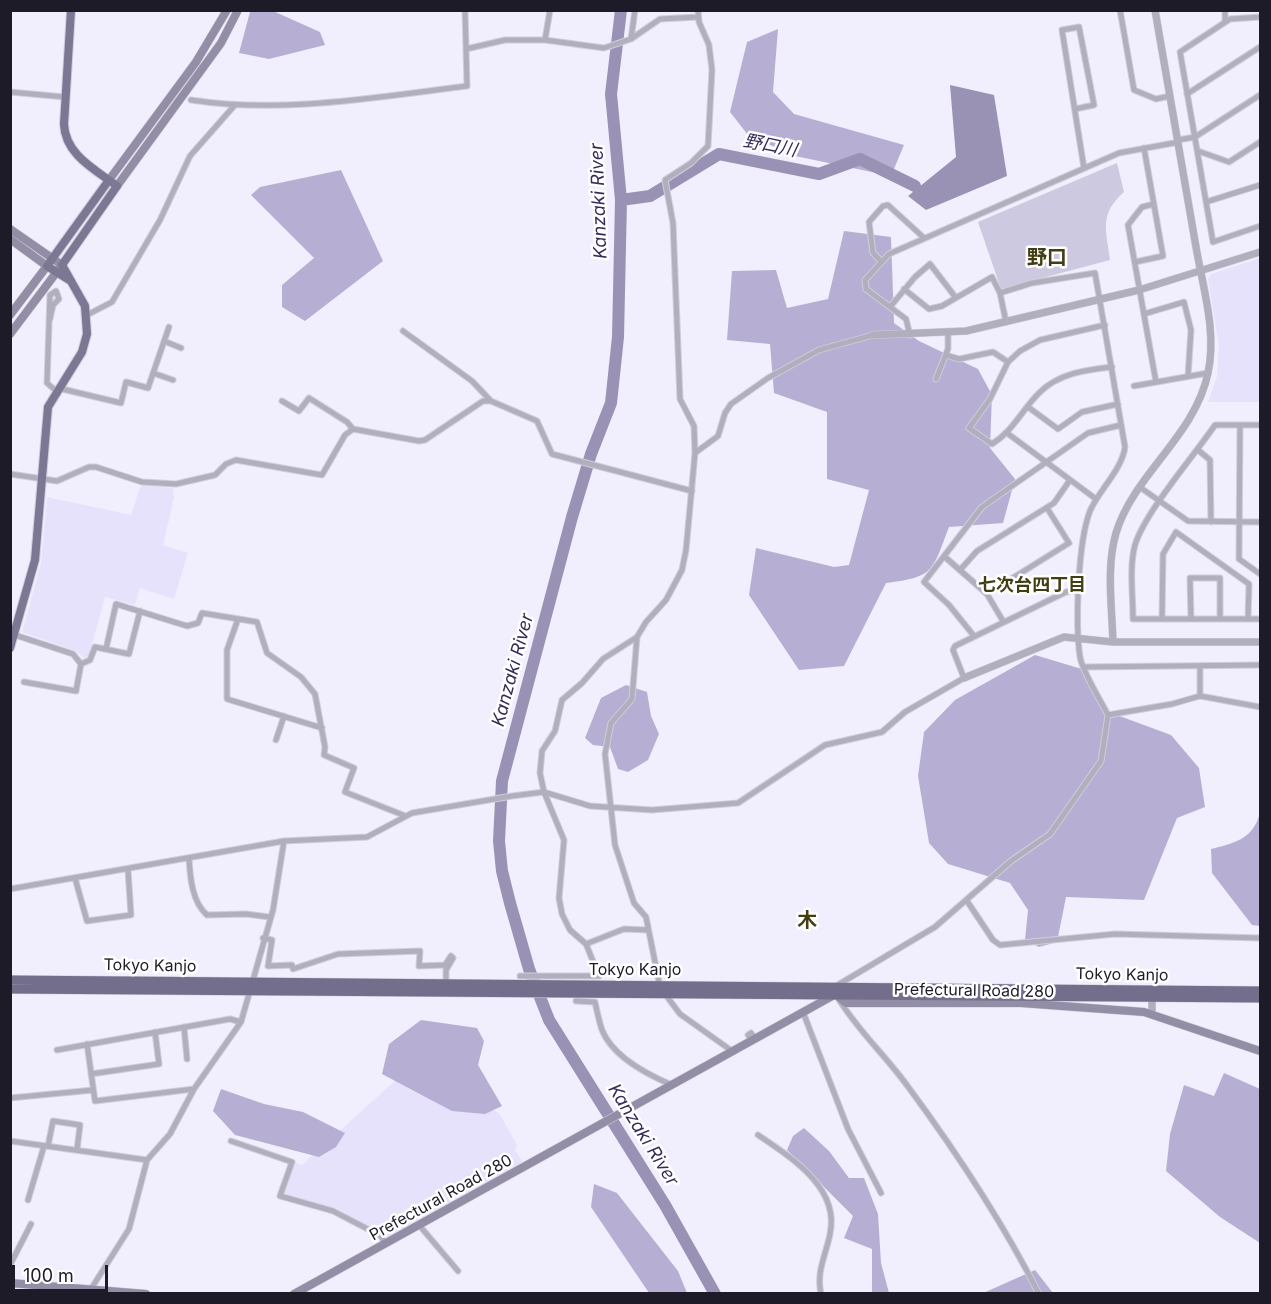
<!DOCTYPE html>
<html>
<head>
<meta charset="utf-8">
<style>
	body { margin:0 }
	#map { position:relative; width:1271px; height:1304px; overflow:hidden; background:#f1effd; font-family:Inter,sans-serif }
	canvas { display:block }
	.frame { position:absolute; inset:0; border:12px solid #1e1b28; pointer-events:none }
	.scale { position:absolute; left:12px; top:1265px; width:96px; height:27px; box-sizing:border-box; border:3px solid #1e1b28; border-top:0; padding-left:8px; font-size:18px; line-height:21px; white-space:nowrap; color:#1e1b28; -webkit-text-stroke:4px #fff; paint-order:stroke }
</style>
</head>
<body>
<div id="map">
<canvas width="1271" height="1304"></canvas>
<div class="frame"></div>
<div class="scale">100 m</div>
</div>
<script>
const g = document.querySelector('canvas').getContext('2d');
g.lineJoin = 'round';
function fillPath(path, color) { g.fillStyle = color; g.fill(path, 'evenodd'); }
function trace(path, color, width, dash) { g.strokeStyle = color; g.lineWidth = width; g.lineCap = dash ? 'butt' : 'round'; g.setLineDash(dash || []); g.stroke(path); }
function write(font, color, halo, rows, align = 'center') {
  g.font = font + ' Inter,"Noto Sans JP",sans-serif'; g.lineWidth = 5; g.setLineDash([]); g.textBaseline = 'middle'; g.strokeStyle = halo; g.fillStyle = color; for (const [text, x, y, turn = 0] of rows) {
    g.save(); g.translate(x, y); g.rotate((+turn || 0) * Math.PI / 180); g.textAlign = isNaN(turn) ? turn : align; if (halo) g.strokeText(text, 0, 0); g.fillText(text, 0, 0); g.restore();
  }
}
const built = new Path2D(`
	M1260 258V402H1208L1217 376 1219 346 1208 279 1211 274Z
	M144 485 173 488 174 498 163 545 188 553 174 599 140 588 135 605 105 597 89 656 84 658 76 651 22 632 41 563 47 497 131 515 140 487Z
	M409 1068 499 1113 517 1145 515 1150 523 1162 386 1238 338 1209 283 1195 294 1162 302 1165Z`);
const green = new Path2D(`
	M1117 163 1124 192C1099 214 1106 229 1110 260L1001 289 978 222Z`);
const forest = new Path2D(`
	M259 11H273L320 32 325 45 269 59 239 53 250 12Z
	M778 29 773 92 794 114 904 145 891 176 795 156 748 135 730 112 747 42Z
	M341 170 383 261 305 321 282 307V285L314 258 251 195 260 187Z
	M844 231 891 237 894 323 919 341 978 369 992 395 990 448 1015 479 1003 523 949 527C932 571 935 577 886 583L844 666 799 670 749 595 756 548 834 567 849 565 869 490 827 479V412L774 393 770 344 727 340 732 271 776 270 787 308 828 299Z
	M1035 655 1085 670 1106 711 1171 735 1199 768 1205 807 1177 818 1144 900 1066 897 1057 942 1039 947 1025 940 1028 910 1010 883 948 864 929 843 918 776 924 732 955 700Z
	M626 685 647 692 651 716 659 734 648 760 628 772 618 769 610 747 593 745 585 738 601 698Z
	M1260 813V926L1252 925 1212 873 1211 849C1235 843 1253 839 1260 813Z
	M421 1020 477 1028 484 1041 478 1065 502 1106 485 1114 452 1111 382 1074 389 1044Z
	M1224 1073 1260 1089V1243L1220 1217 1166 1171 1170 1134 1184 1085 1214 1096Z
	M221 1089 264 1104 303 1112 345 1133 336 1147 319 1157 235 1135 213 1111Z
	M804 1128 829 1151 849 1178H864L878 1214 881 1263 889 1293H872V1249L844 1238 853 1216 787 1150 793 1136Z
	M594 1184 617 1193 678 1271 687 1293H649L591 1207Z
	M1035 1270 1053 1293 981 1294Z`);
const water = new Path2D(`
	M950 85 994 95 1007 176 926 210 908 196 956 157Z`);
const river = new Path2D(`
	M621 10 611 94 621 200 618 337 611 403 591 454 572 517 502 781 499 841 502 871 510 903 529 969 549 1020 665 1205 715 1294
	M621 200 650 196 719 154 819 174 860 159 915 186`);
const minor = new Path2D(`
	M1120 10 1134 90 1156 99 1170 96
	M1225 10V22
	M1260 17 1230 19 1180 52 1213 242 1260 226
	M631 39 635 10
	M545 40 550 10
	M466 49 505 40H545L604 48 631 39 660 19 698 17
	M10 92 65 97
	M1187 94 1260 47
	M191 100C282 114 376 97 467 86L465 10
	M1075 109 1094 105 1079 27 1062 30 1084 168
	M1178 140 1195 137 1260 95
	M1198 151 1229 162 1260 142
	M1206 202 1260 185
	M1154 204 1142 207 1128 225 1156 382
	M881 261 873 253 869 222 883 206 888 205 923 237
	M1135 262 1163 256 1144 148
	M904 289 929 309 942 306 992 277 1000 293 1006 322
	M1000 293 1032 283 1095 273 1125 447C1122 470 1099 490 1090 511 1078 542 1075 623 1080 657 1083 673 1100 699 1108 715L1172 704 1200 696 1260 707
	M890 307 915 277 930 264 956 298
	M1144 314 1184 302 1191 330 1188 376
	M87 315 112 302 160 220 190 156 234 106
	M50 319 53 305 59 299 56 291 50 295 47 383 56 391
	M1105 325 1040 340 1020 351 1008 362 990 399 969 428 992 444C1013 431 1022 410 1039 393 1059 373 1086 370 1112 367
	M403 331 472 381 491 401
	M910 335 906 319 866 289 865 280 889 254 1119 153 1179 142
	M164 341 181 348
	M946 355 959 359 993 352 1008 362
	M153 373 173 380
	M936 379 948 349V334
	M1134 386 1208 373
	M58 388 121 403 126 382 148 388 169 327
	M282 401 299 411 309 398 347 422 353 429
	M1028 407 1058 429 1082 412 1118 404
	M1240 425 1239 559 1260 574
	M1260 425H1215C1194 456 1145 512 1135 545 1129 567 1133 595 1133 619H1260
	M1007 433 1096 499
	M1198 450 1210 460 1211 522
	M695 453 718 436 725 413 731 404 768 378 819 350 873 335
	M10 474 57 481 89 467H96L142 482 176 484 215 475 226 464 236 460 322 475 345 435 353 429 419 441 425 440 483 401H491L537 421 552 454 692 491
	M1141 488 1188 521 1260 522
	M945 557 987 594 1003 621
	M960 570 977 551 1054 503 1070 480
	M987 594 1069 543 1047 508
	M238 619 227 650V699L322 728
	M1162 619 1163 554 1176 532 1249 584 1248 619
	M1191 619 1190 578H1220V619
	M15 635 73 654 81 664 90 660 95 647 129 654 140 611
	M974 636 949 605 924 582 982 507 1088 433 1121 425
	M106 649 116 604 187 626 198 623 202 613 257 622 267 653 301 677 315 694 325 747 324 755 354 768 345 792 403 815
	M1084 667 1260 665
	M24 682 76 691 81 664
	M1200 696V666
	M276 740 284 716
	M189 858C190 877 192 902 207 915L246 914 269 917
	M75 878 87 921 131 915 128 870
	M10 889 284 841 367 837 412 813 512 796 544 792 590 806 652 810 738 803 825 745 882 732 905 712 964 678 953 650 955 646 1066 592 1080 590
	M967 901 993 940 1000 945 1115 934 1260 938
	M263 938 272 940 268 966 292 965 293 969 338 954 420 951 419 966 445 965 451 956 453 958 446 970V984
	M586 944 624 929 648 930
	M520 976H599L586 944 570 930 562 914 559 898 564 840 544 792 540 773 542 751 555 731 562 700 582 683 603 659 637 637
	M836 986 935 927 1011 861 1050 834 1101 761 1108 715
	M660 987 646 917 634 903 615 845 605 754 611 723 632 699 637 637 646 622 666 600 682 570 686 550 695 453 694 426 680 399 673 223 665 180 691 163 708 146 712 70 709 45 699 22 698 10
	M665 994 680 1014 732 1051
	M838 998C858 1031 887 1057 909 1088 957 1153 1002 1221 1039 1294
	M576 1001 595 1002C597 1011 599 1021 602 1030 613 1057 646 1074 672 1085
	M803 1012 848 1129 881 1193
	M184 1027 187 1059
	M752 1040 748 1035 751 1033 755 1039
	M87 1044 95 1101 194 1089
	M57 1050 230 1019 241 1022
	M91 1074 159 1064 155 1032
	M10 1098 93 1090
	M758 1135C792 1158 840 1188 830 1234 826 1255 816 1271 821 1294
	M10 1141 147 1160
	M231 1141 292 1162 280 1196 333 1211 381 1236 385 1244
	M48 1146 53 1121 80 1125 77 1150
	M28 1200 44 1146
	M419 1225 458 1271
	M10 1265 31 1224
	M91 1289 129 1229 147 1160 170 1134 194 1089 241 1022 273 910 284 841`);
const tertiary = new Path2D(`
	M873 335 966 331 1139 290 1260 252
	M1113 642C1112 608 1106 567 1116 533 1134 474 1195 436 1208 373 1217 332 1203 288 1196 247 1183 168 1169 89 1155 10
	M964 678 1064 637 1113 642H1260
	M1152 1013V994`);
const secondary = new Path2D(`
	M109 180 196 62 227 10
	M117 186 221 43 238 10
	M10 229 62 265 10 334
	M10 239 47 266 10 315
	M835 994 846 1003H1021L1144 1012 1260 1051
	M10 1283 146 1294
	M294 1294 834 995`);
const primary = new Path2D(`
	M71 281 47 266 109 180
	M10 648 35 560 48 407 82 352 87 334 85 306 62 265 117 186C96 170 65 155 64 124L71 10`);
const trunk = new Path2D(`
	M10 980 1260 991
	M10 989 1260 998`);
const streetNames = [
	["Tokyo Kanjo",150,966,1],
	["Tokyo Kanjo",635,970],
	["Tokyo Kanjo",1122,975,1],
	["Prefectural Road 280",974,991,1],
	["Prefectural Road 280",441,1198,-29]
];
const waterNames = [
	["野口川",770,146,11],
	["Kanzaki River",599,201,-92],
	["Kanzaki River",513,670,-75],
	["Kanzaki River",643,1135,58]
];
const neighbourhoodNames = [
	["七次台四丁目",1032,586]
];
const quarterNames = [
	["野口",1047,258],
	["木",807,921]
];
fillPath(built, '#e6e2fc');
fillPath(green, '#cdc9e0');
fillPath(forest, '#b6afd3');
fillPath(water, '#9992b5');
trace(river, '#9992b5', 12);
trace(minor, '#cfcddb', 7);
trace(tertiary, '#cfcddb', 8);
trace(secondary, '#cfcddb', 9);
trace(primary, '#cfcddb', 10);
trace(trunk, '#cfcddb', 10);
trace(minor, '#b1afbe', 5);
trace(tertiary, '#b1afbe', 7);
trace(secondary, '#938ea5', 8);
trace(primary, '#7c7793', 8);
trace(trunk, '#736e8b', 9);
write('16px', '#1e1b28', '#fff', streetNames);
write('italic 18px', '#382b5b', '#fff', waterNames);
write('bold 18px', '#423e14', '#fff', neighbourhoodNames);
write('bold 20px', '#423e14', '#fff', quarterNames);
</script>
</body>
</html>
